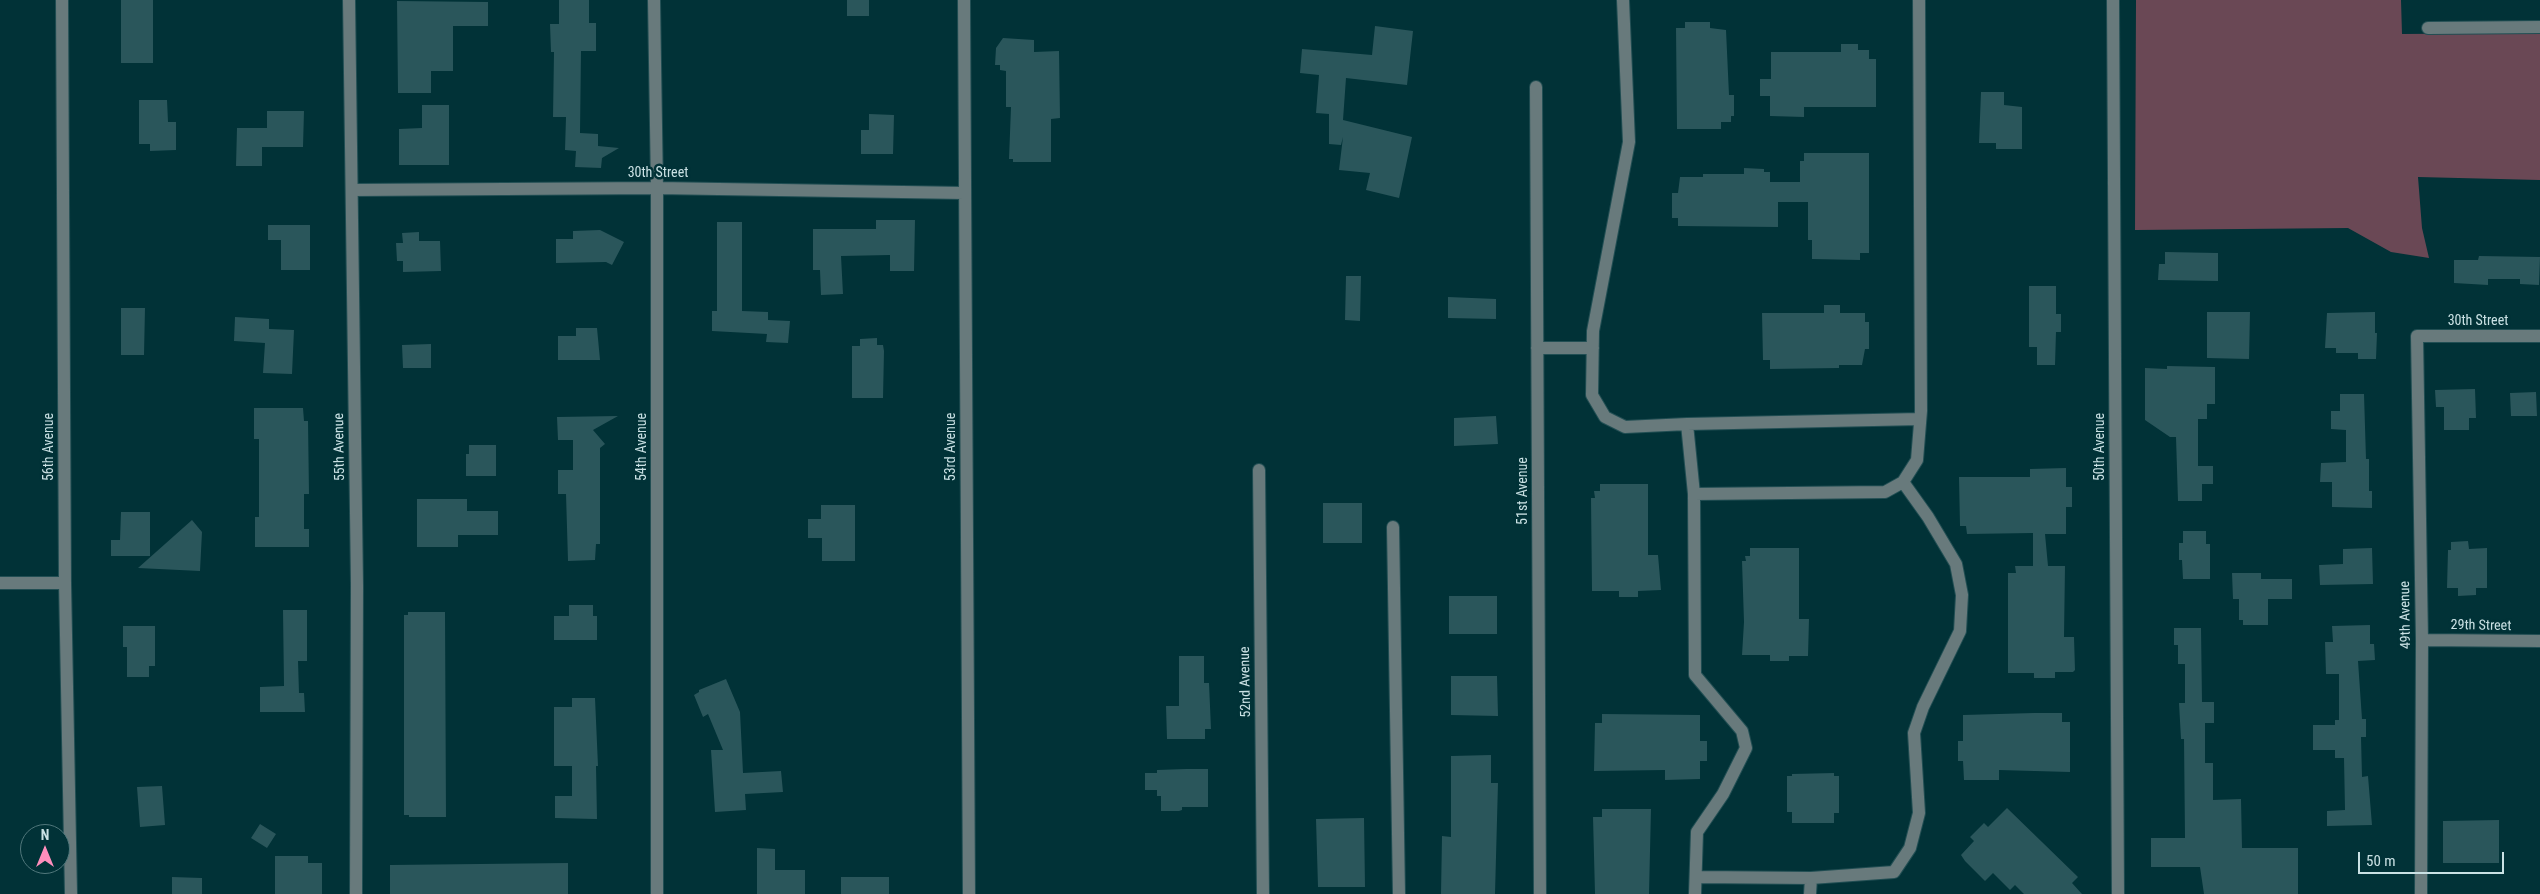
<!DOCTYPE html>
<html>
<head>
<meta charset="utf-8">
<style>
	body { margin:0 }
	#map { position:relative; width:2540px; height:894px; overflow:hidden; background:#013237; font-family:"Roboto Condensed",sans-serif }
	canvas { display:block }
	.north { position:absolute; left:20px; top:824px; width:50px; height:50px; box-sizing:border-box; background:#013237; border:1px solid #51787c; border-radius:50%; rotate:0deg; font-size:14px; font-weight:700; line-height:20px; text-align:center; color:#cae1e4 }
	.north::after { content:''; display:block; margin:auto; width:18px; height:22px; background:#fe8ebc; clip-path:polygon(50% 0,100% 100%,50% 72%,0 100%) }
	.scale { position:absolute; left:2358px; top:852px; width:146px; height:22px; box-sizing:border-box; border:2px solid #cae1e4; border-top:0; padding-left:6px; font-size:15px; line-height:18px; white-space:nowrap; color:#cae1e4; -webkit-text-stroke:4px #013237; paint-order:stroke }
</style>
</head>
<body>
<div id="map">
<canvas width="2540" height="894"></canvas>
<div class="north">N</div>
<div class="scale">50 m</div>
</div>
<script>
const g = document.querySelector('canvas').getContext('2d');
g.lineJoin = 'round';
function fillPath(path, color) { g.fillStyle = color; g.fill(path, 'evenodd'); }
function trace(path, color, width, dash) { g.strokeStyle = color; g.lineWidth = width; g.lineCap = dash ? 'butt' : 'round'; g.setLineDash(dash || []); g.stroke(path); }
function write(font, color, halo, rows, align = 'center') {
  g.font = font + ' "Roboto Condensed",sans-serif'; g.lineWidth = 5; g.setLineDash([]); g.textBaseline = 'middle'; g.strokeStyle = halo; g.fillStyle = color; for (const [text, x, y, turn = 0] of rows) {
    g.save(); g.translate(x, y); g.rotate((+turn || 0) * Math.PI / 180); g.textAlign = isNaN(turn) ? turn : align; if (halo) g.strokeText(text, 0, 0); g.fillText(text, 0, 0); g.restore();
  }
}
const green = new Path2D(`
	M2136 0H2401L2402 34 2540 33V180L2418 177 2422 228 2429 258 2391 252 2348 228 2135 230Z`);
const building = new Path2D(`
	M121 0H153V63H121Z
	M559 0H589V23H596V51H581L580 133 598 134V146L619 148 602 158 601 168 575 167 576 151 565 150 566 117H553L554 52H551L550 24H559Z
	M847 0H869V16H847Z
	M397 1 488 2V26H453V71H431V93H398Z
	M1685 22H1710V28L1726 30 1729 95H1734V116H1731V122H1721V129H1677L1676 28H1685Z
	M1375 26 1413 31 1407 85 1346 78 1343 120 1412 137 1399 198 1366 190 1370 173 1339 170 1343 137 1341 145 1329 144V114L1316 113 1319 75 1300 73 1302 49 1372 55Z
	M1003 38 1034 40V52L1059 51 1060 118 1051 119V162H1013V159H1009L1011 107H1006V71L1000 70V65H995L996 48Z
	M1841 44H1858V50H1869V59H1876V107H1804V117L1770 116V96H1760V79H1771V52H1841Z
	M1981 92H2004V105L2022 107V149H1996V143H1979Z
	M139 100H167L168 122H176V150L150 151V144H139Z
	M422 105H449V165H399V129L422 128Z
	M267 111H304L303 147H262V166H236L237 128H267Z
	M869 114 894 115 893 154H861V130H869Z
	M1804 153H1869V253H1860V260L1812 259V240H1808V202H1778V227L1678 226V218H1672V193H1678L1680 177H1703V174H1744V168L1764 169V172H1770V182H1800V161H1804Z
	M876 220H915L914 271H890V255L841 256 843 294 821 295 820 270H813V229H876Z
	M717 222H742V311L768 312V320L790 321 788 343 766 342 767 334 712 331V311H717Z
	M268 225H310V270H281V240H268Z
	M600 230 624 242 612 265 606 262 556 263V239H573V231Z
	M419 232V241H440L441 271 403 272V261H397L396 243H403L402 233Z
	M2165 252 2218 253V281L2158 280 2159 264H2165Z
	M2479 256 2540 257 2539 285 2520 284V279H2488V285L2454 283V260H2478Z
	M1346 276H1361L1360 321 1345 320Z
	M2029 286H2056V314H2061V332H2056L2055 365H2037V347H2029Z
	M1448 297 1496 299V319L1448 318Z
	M1824 305H1840V313H1865V322H1869V349H1865L1862 365H1839V368L1770 369V360H1763L1762 313H1824Z
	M121 308H145L144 355H121Z
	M2207 312H2250L2249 359 2207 358Z
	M2375 312V333H2377L2376 359H2358V353H2336V348H2325L2327 313Z
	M235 317 269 319V329L294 330 292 374 263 373 265 343 234 341Z
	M576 328H597L600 360H558V336H576Z
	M877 338V345H883L884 351 883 398H852V346H860V339Z
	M431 344V368H403L402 345Z
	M2167 366 2215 367V404H2207V419H2198V466H2213V484H2202V501H2178L2176 437H2170L2145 420V368L2167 369Z
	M2475 389 2476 418H2469V430H2444V407H2436L2435 390Z
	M2536 392 2537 416H2511L2510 393Z
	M2340 394H2364L2366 459H2369V491H2372V508L2332 507V482H2320L2321 463 2346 462V430L2331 429V411H2340Z
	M254 408H303L304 421H308L309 494H304V529H309V547H255V517H259V439H254Z
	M618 416 593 430 605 444 600 448V544H596L595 560 568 561 566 494H558V470H573V440H558L557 417Z
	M1496 416 1498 444 1454 446V418Z
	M469 445H496V476H466V454H469Z
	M2066 468V487H2072V507H2066V534H2045L2048 566H2065L2064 637H2074L2075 670 2073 672H2055V678H2034V673H2008V573H2016L2015 566H2033V533L1967 534 1966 526H1960L1959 477H2030V469Z
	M1600 484H1648V555H1658L1661 590 1638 591V597H1619V591H1592L1591 498H1595L1594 491H1600Z
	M417 499H467V511H498V535H458V547H417Z
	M1323 503H1362V543H1323Z
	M821 505H855V561H822V538H808V519H821Z
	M121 512H150V556H111V540H120Z
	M192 520 202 532 200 571 138 568Z
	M2183 531H2206V544H2210V579H2183L2182 560H2179V543H2183Z
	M2468 541 2469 549 2487 548V588H2476V595L2458 596V588H2447L2448 550H2451V542Z
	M1750 548H1799V619H1809L1808 656H1789V661H1770V655H1742L1744 622 1742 561H1746L1745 556H1750Z
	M2372 548 2373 584 2320 585 2319 565 2343 564V549Z
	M2232 573H2261V579H2292V599H2268V625H2243V620H2239V599H2233Z
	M1449 596H1497V634H1449Z
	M569 605H593V616H597V640H554V616H569Z
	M283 610H307V661H298L299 693H304L305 712H260V687L284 686Z
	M408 612H445L446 817H409V815H404V615H408Z
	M2370 625V644H2374L2375 660 2358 661 2362 719H2366V737H2361L2362 777 2368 776 2372 825 2327 826V811L2345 810 2344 758H2335V750H2313V725H2335V720H2339V674H2326L2325 642H2333L2332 626Z
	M123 626H155V666H149V677H127V647H123Z
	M2174 628H2201L2202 702H2214V723H2205V763H2213V800L2241 799 2242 848H2298V894H2204L2200 867H2151V838H2185L2184 739H2181L2179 703H2185V664H2178V645H2174Z
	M1179 656H1204V683H1209L1211 729H1205V739H1167L1166 706H1179Z
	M1451 676H1497L1498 716 1451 715Z
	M726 679 740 712 743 773 781 771 783 792 745 794 746 810 715 812 711 750H723L708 714 703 717 694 695 699 692V690Z
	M572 698H595L598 766H596L597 819H595L555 818V796H572V766H554V707H572Z
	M2034 713H2062V722H2070V772L1999 770V780H1964L1963 761H1958V741H1963V715Z
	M1602 714 1700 715V741H1707V761H1700V779L1665 780V770L1594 771 1595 723H1602Z
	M1491 755V783H1498L1495 894H1441L1442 836 1451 837V756Z
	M1186 769H1208V807H1182V810L1179 811H1161V796H1157V790H1145V773H1157V770Z
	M1834 773V776H1839V813H1834V823H1792V812H1787V776H1792V774Z
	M162 786 165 825 140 827 137 787Z
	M2007 808 2078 877 2072 883 2082 894H2024L2015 885 2010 890 1993 873 1985 881 1965 861 1961 855 1974 841 1970 837 1984 823 1988 827Z
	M1602 809H1651L1649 894H1595L1593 817H1602Z
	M1364 818 1365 887H1318L1316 819Z
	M2499 820V863H2443V821Z
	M260 824 276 834 267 848 251 838Z
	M757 848 775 849V870H805V894H757Z
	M275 856H308V863H322V894H275Z
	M568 863V894H390V865Z
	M172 877 202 878V894H172Z
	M841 877H889V894H841Z`);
const minor = new Path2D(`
	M62 0 65 583 71 894
	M349 0 357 585 356 894
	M654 0 657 188V894
	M964 0 969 894
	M1623 0 1629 142 1593 331 1592 395 1605 417 1625 427 1687 424 1694 494 1695 675 1742 731 1746 748 1723 794 1697 832 1695 894
	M2113 0 2118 894
	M2428 28 2540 27
	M1536 87 1540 894
	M352 190 657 188 964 193
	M1537 348H1593
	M1687 424 1920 419
	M1259 470 1263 894
	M1694 494 1885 492 1903 482 1917 460 1921 411 1919 0
	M1393 527 1399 894
	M0 583H65
	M2422 640 2540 641
	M1696 877 1811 878 1894 872 1910 848 1919 813 1914 733 1923 707 1960 631 1962 595 1956 564 1928 517 1903 482
	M1810 894 1811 878
	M2421 894 2422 640 2417 336H2540`);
const streetNames = [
	["30th Street",658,173],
	["30th Street",2478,321],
	["56th Avenue",49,447,-90],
	["55th Avenue",340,447,-91],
	["54th Avenue",642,447,-90],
	["53rd Avenue",951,447,-90],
	["50th Avenue",2100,447,-90],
	["51st Avenue",1523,491,-90],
	["49th Avenue",2406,615,-91],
	["29th Street",2481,626,1],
	["52nd Avenue",1246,682,-91]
];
fillPath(green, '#6a4855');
fillPath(building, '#2a565b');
trace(minor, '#214e53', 14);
trace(minor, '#687a7c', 12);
write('14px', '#cae1e4', '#013237', streetNames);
</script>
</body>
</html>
